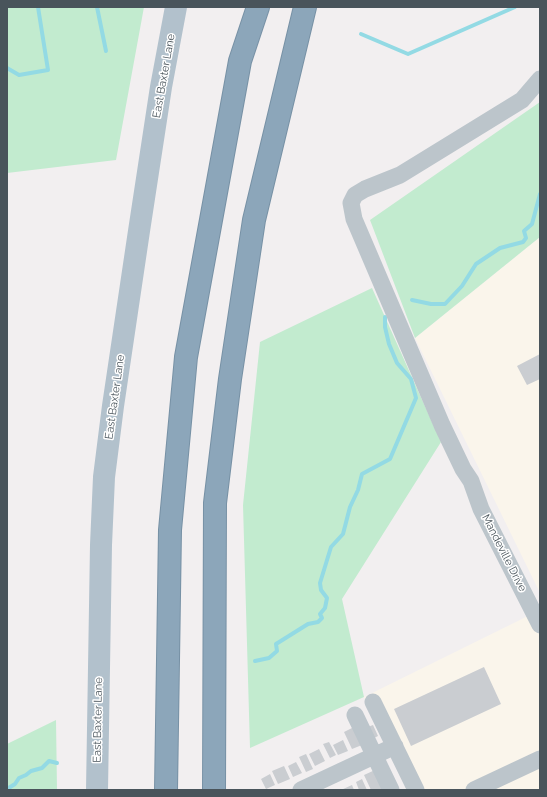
<!DOCTYPE html>
<html>
<head>
<meta charset="utf-8">
<style>
	body { margin:0 }
	#map { position:relative; width:547px; height:797px; overflow:hidden; background:#f2eff0; font-family:Raleway,sans-serif }
	canvas { display:block }
	.frame { position:absolute; inset:0; border:8px solid #49545b; pointer-events:none }
</style>
</head>
<body>
<div id="map">
<canvas width="547" height="797"></canvas>
<div class="frame"></div>
</div>
<script>
const g = document.querySelector('canvas').getContext('2d');
g.lineJoin = 'round';
function fillPath(path, color) { g.fillStyle = color; g.fill(path, 'evenodd'); }
function trace(path, color, width, dash) { g.strokeStyle = color; g.lineWidth = width; g.lineCap = dash ? 'butt' : 'round'; g.setLineDash(dash || []); g.stroke(path); }
function write(font, color, halo, rows, align = 'center') {
  g.font = font + ' Raleway,sans-serif'; g.lineWidth = 3; g.setLineDash([]); g.textBaseline = 'middle'; g.strokeStyle = halo; g.fillStyle = color; for (const [text, x, y, turn = 0] of rows) {
    g.save(); g.translate(x, y); g.rotate((+turn || 0) * Math.PI / 180); g.textAlign = isNaN(turn) ? turn : align; if (halo) g.strokeText(text, 0, 0); g.fillText(text, 0, 0); g.restore();
  }
}
const commercial = new Path2D(`
	M540 237V593L415 338Z
	M534 613 540 625V790H407L364 697Z`);
const green = new Path2D(`
	M7 7H144L116 160 7 173Z
	M540 102V237L415 338 370 220Z
	M372 288 441 442 342 599 364 697 250 748 243 505 260 342Z
	M56 720 57 790H7V744Z`);
const stream = new Path2D(`
	M97 7 106 51
	M361 34 408 54 515 7
	M7 68 19 75 48 70 38 7
	M412 300 431 304H445L462 286 476 264 500 248 523 242 526 238 524 231 532 224 540 194
	M255 661 269 658 277 651 276 644 308 624 318 622 322 618 320 614 325 608 327 598 321 590 320 583 331 547 343 534 350 507 358 490 362 474 390 459 416 398 411 379 397 363 389 344 385 327V317
	M7 789 15 784 19 778 26 775 31 771 42 768 49 761 57 763`);
const building = new Path2D(`
	M540 354V379L527 385 517 366Z
	M484 667 501 704 411 746 394 709Z
	M373 725 378 736 370 740 365 728Z
	M354 727 362 745 352 749 344 732Z
	M343 740 348 751 338 755 333 745Z
	M329 742 336 755 330 758 323 744Z
	M319 749 325 761 315 766 309 754Z
	M306 754 313 769 306 772 299 757Z
	M296 762 302 773 293 777 288 766Z
	M284 766 290 779 278 784 272 771Z
	M375 770 383 788 379 790H371L364 775Z
	M270 774 275 785 266 789 261 779Z
	M362 779 367 790H359L356 782Z
	M352 785 354 790H341Z`);
const minor = new Path2D(`
	M540 79 522 100 400 175 365 189 355 195 351 203 354 219 442 425 463 469 471 481 481 509 540 625
	M373 702 416 790
	M355 715 391 790
	M301 790 395 746
	M474 790 540 759`);
const major = new Path2D(`
	M97 790 101 545 104 477 113 406 139 231 161 87 176 7`);
const highway = new Path2D(`
	M166 790 170 530 186 357 240 61 258 7
	M214 790 215 503 230 379 254 220 305 7`);
const streetNames = [
	["East Baxter Lane",164,76,-80],
	["East Baxter Lane",115,397,-82],
	["Mandeville Drive",504,553,63],
	["East Baxter Lane",98,720,-89]
];
fillPath(commercial, '#faf5eb');
fillPath(green, '#c2ebcf');
trace(stream, '#93dae4', 4);
fillPath(building, '#cacdd1');
trace(highway, '#7791a5', 24);
trace(minor, '#bcc5cb', 17);
trace(major, '#b2c1cc', 22);
trace(highway, '#8ca6ba', 22);
write('11px', '#49545b', '#fff', streetNames);
</script>
</body>
</html>
